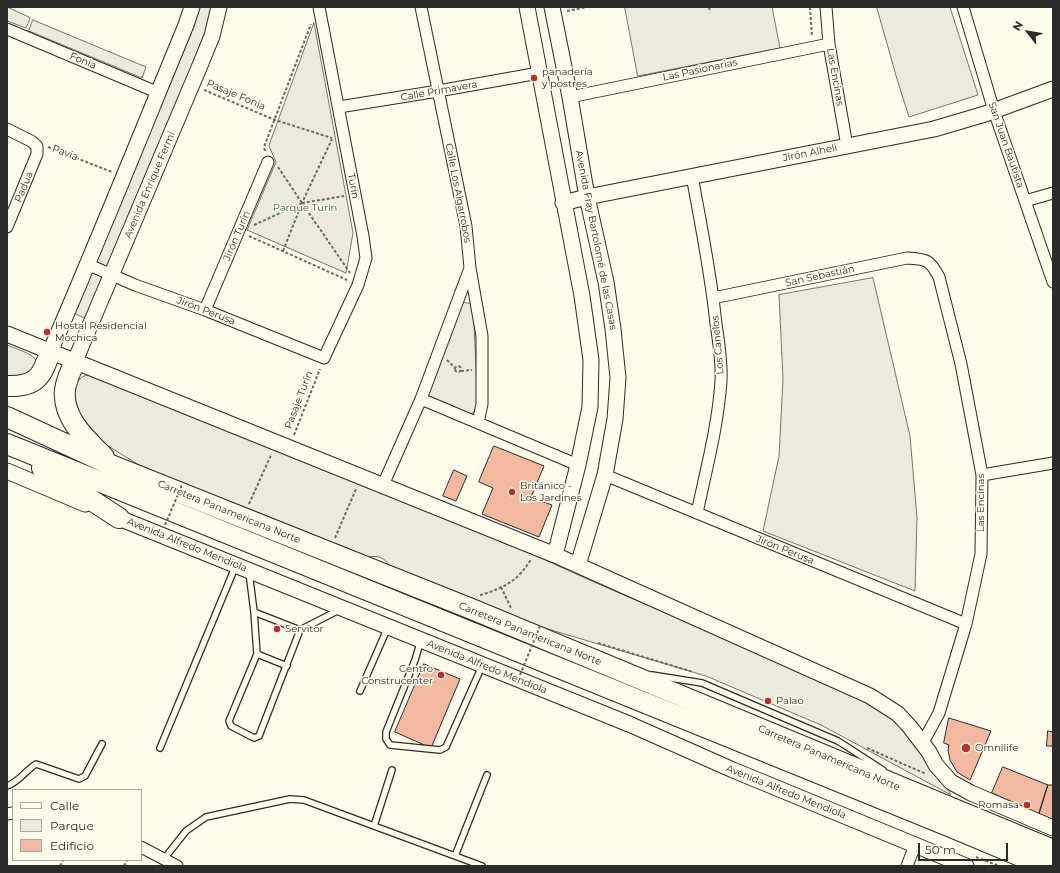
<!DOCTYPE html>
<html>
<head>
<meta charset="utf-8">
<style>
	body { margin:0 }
	#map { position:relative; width:1060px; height:873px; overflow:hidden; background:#fdfbea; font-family:Montserrat,sans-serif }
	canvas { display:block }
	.frame { position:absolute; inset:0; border:8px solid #2b2b2b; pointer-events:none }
	.legend { position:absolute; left:12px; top:789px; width:130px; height:72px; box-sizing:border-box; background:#fdfbea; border:1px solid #a9a89e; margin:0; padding:5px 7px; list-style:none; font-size:12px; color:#2b2b2b }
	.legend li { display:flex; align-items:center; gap:8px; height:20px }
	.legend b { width:20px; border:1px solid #a9a89e }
	.north { position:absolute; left:1008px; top:12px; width:40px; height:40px; -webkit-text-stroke:3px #fdfbea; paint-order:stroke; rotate:301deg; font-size:11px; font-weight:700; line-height:16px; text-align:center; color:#2b2b2b }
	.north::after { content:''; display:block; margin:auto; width:14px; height:18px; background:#2b2b2b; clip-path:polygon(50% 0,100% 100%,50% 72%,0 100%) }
	.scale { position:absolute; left:918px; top:843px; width:90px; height:18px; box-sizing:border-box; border:2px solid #2b2b2b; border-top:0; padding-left:5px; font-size:12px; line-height:14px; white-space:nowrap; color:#2b2b2b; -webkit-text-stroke:3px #fdfbea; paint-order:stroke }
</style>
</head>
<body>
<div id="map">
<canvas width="1060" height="873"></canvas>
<div class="frame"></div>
<ul class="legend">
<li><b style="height:5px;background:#fdfbea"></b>Calle</li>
<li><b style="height:11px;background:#ecebdb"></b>Parque</li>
<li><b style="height:11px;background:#f2b8a0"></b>Edificio</li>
</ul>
<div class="north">N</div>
<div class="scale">50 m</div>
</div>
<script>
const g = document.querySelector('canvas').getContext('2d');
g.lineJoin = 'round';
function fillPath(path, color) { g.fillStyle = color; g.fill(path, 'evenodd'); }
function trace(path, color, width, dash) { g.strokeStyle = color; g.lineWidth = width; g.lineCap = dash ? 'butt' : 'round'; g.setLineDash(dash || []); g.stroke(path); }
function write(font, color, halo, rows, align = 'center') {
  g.font = font + ' Montserrat,sans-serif'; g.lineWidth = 3; g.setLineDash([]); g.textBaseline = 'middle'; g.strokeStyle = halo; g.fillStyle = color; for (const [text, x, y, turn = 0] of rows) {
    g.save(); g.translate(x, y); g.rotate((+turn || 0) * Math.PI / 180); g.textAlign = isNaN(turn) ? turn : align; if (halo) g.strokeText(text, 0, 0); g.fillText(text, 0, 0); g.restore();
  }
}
const green = new Path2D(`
	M7 7 29 17 30 19 26 28 7 21Z
	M198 7H213L210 29 88 320 72 312 191 34Z
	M625 7H772L780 48 638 76Z
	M877 7H950L978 95 909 117 897 79Z
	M314 23 353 233 346 273 247 230 276 162 269 146Z
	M873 278 910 436 917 518 915 591 763 531 779 456 783 379 779 295Z
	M462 302 473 304 478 406 473 413 467 414 429 396 428 393Z
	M7 345C14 348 31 353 35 359 37 361 37 365 36 369L21 376H7Z
	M89 375 190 413 539 557C603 587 668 614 733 640 789 663 848 682 895 721 914 737 939 773 951 795L821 725 706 676 531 624 477 600 389 565C385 558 377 555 369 557L247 508 168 478 152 473 105 444 89 431 73 403 76 383 82 377Z`);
const parking = new Path2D(`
	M33 20 146 67 142 78 29 31Z`);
const building = new Path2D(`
	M494 446 544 466 531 497 552 505 539 537 482 514 493 488 479 482Z
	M454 470 467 476 456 501 443 496Z
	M424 664 460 679 431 748 395 732Z
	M949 718 991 731 970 780 957 772 950 760 948 750 949 745 944 743Z
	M1048 731 1053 732V746H1047Z
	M1003 767 1048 785 1039 814 992 793Z
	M1048 785H1053V820L1039 814Z`);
const path = new Path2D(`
	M709 7 710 12
	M810 7 812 37
	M567 11 587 7
	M204 90 275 120 332 138
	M48 147 112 172
	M265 151 264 147 311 24
	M278 167 302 203
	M302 203 344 196
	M254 225 302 203 350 273
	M249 236 347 280
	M283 251 302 203 332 139
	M447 360 455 368
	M455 369a3 3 0 1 1 6 0a3 3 0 1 1-6 0Z
	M461 371 472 370
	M294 435 320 369
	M249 504 271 455
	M335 538 356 489
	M501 587 511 608
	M480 595C495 591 509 585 519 575 524 570 527 565 531 560
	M598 643 693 672
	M867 748 926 774
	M976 857 999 866
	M60 866 63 860
	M124 866 127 860`);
const lane = new Path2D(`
	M249 572 254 612 300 630 339 610
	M254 612 257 654 229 721 231 726 254 738 259 736 300 630
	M421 640 415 660 386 732V739L390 745 440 750 446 747 482 666
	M257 654 287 666
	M652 675 702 683 838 741 883 770
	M360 691 388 627
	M160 748 236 565
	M7 786C19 782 25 771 36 764L79 779 85 776 102 744
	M374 826 392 770
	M455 856 487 775
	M164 859 186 831 206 817 290 799 304 800 482 866`);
const street = new Path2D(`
	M826 7 829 44 847 146
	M963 7 994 111 1053 282
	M7 29 159 93
	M570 97 829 44
	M339 107 438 91 539 73
	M7 129 31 141 37 146V154L7 227
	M692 176C701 225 711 274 716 324 719 343 722 362 721 381 718 426 706 470 697 513
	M1025 201 1053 193
	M89 265 135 285 205 310 324 358 358 285 366 258 363 236 319 7
	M470 268 482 336V404L478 423
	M713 298 907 258C927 259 930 260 939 277L961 364 982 475 981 554 966 624 939 713 922 744
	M205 310 268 162
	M421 399 578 465
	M605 475 966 624
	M982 475 1053 463
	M383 485 421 399 470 268 466 226 421 7
	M7 814 13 813
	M141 847 177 866
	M907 866 915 845`);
const secondary = new Path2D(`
	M527 7 582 296 591 360 590 407 578 465 555 555
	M552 7 570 97 587 197 606 282 613 329 618 378 615 419 605 475 578 565
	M563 203 587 197 934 129 985 114 1053 89
	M7 334 555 555 870 696 898 714 910 727 929 752 936 765 951 782 971 793 1053 828
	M50 352C97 244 141 134 186 25L192 7
	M75 361 201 63 212 36 219 7
	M7 471 85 504
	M109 514 629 724 733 770 966 866`);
const highway = new Path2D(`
	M75 361C71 371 66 380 65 390 62 418 87 440 104 457
	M7 386C36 387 42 377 50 352
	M7 417 111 465 474 610 1053 850
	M7 444 951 827 1044 866
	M42 468 119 518`);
const pathBridge = new Path2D(`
	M165 525 182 485
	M520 675 540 626`);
const markers = [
	[534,78,4,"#c62828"],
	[47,332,4,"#c62828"],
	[512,492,4,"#c62828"],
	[277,629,4,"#c62828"],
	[441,675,4,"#c62828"],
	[768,701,4,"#c62828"],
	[966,748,5,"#c62828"],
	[1027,805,4,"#c62828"]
];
const streetNames = [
	["Fonia",83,61,23],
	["Las Pasionarias",700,70,-12],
	["Las Encinas",835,77,80],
	["Calle Primavera",439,91,-10],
	["Pasaje Fonia",236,95,23],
	["San Juan Bautista",1006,145,71],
	["Pavia",65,153,21],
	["Jirón Alheli",810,153,-11],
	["Avenida Enrique Fermi",150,185,-67],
	["Turín",353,186,79],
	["Padua",24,187,-67],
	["Calle Los Algarrobos",458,193,79],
	["Jirón Turín",237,236,-67],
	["Avenida Fray Bartolomé de las Casas",596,240,79],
	["San Sebastián",820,276,-12],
	["Jirón Perusa",206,311,21],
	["Los Canelos",718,345,-95],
	["Pasaje Turín",299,400,-69],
	["Las Encinas",981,503,-90],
	["Carretera Panamericana Norte",229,512,22],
	["Avenida Alfredo Mendiola",187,545,22],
	["Jirón Perusa",785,550,22],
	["Carretera Panamericana Norte",530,634,22],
	["Avenida Alfredo Mendiola",487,667,22],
	["Carretera Panamericana Norte",829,758,23],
	["Avenida Alfredo Mendiola",786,792,22]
];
const poiNames = [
	["panadería",542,72],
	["y postres",542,84],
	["Hostal Residencial",55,326],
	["Mochica",55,338],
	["Británico -",520,486],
	["Los Jardines",520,498],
	["Servitor",285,629],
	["Centro",433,669,"right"],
	["Construcenter",433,681,"right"],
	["Palao",776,701],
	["Omnilife",975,748],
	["Romasa",1019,805,"right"]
];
const parkNames = [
	["Parque Turin",305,208]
];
fillPath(green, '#ecebdb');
trace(green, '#74746e', 1);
fillPath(parking, '#eceadb');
trace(parking, '#74746e', 1);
fillPath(building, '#f2b8a0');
trace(building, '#2b2b2b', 1);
trace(lane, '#2b2b2b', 8);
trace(street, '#2b2b2b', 13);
trace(secondary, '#2b2b2b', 17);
trace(highway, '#2b2b2b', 22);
trace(path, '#6a6964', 2, [3, 2]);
trace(lane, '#fdfbea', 5.5);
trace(street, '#fdfbea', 11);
trace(secondary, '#fdfbea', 15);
trace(highway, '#fdfbea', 20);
trace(pathBridge, '#6a6964', 2, [3, 2]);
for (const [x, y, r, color] of markers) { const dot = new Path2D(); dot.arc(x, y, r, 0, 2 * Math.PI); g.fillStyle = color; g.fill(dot); trace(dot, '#fdfbea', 1.5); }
write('10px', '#2b2b2b', '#fdfbea', streetNames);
write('10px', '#2b2b2b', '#fdfbea', poiNames, 'left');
write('10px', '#34623c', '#fdfbea', parkNames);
</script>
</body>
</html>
